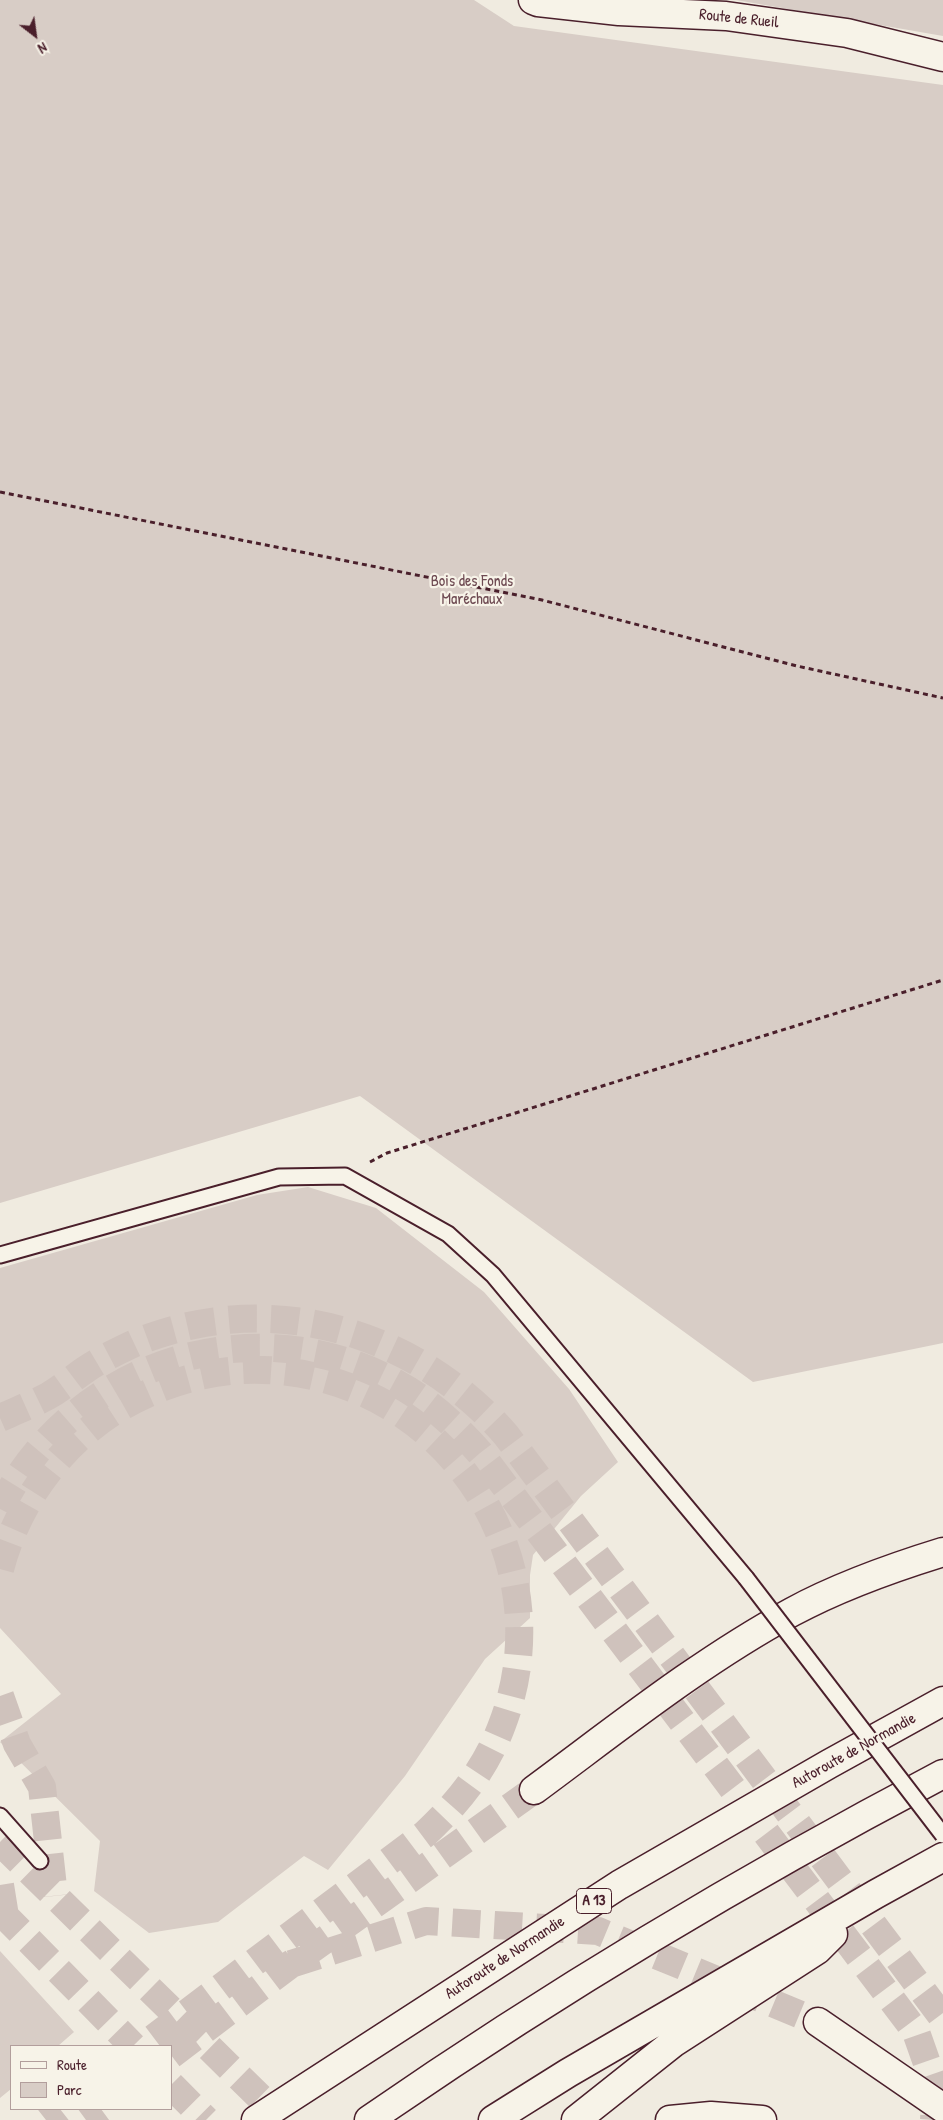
<!DOCTYPE html>
<html>
<head>
<meta charset="utf-8">
<style>
	body { margin:0 }
	#map { position:relative; width:943px; height:2120px; overflow:hidden; background:#f0ebe0; font-family:"Patrick Hand",sans-serif }
	canvas { display:block }
	.legend { position:absolute; left:10px; top:2045px; width:162px; height:65px; box-sizing:border-box; background:#f7f3e8; border:1px solid #b29e9c; margin:0; padding:6px 9px; list-style:none; font-size:15px; color:#4a1f2b }
	.legend li { display:flex; align-items:center; gap:10px; height:25px }
	.legend b { width:25px; border:1px solid #b29e9c }
	.north { position:absolute; left:10px; top:10px; width:50px; height:50px; -webkit-text-stroke:4px #f7f3e8; paint-order:stroke; rotate:150deg; font-size:14px; font-weight:700; line-height:20px; text-align:center; color:#4a1f2b }
	.north::after { content:''; display:block; margin:auto; width:18px; height:22px; background:#4a1f2b; clip-path:polygon(50% 0,100% 100%,50% 72%,0 100%) }
</style>
</head>
<body>
<div id="map">
<canvas width="943" height="2120"></canvas>
<ul class="legend">
<li><b style="height:6px;background:#f7f3e8"></b>Route</li>
<li><b style="height:14px;background:#d8cdc6"></b>Parc</li>
</ul>
<div class="north">N</div>
</div>
<script>
const g = document.querySelector('canvas').getContext('2d');
g.lineJoin = 'round';
function fillPath(path, color) { g.fillStyle = color; g.fill(path, 'evenodd'); }
function trace(path, color, width, dash) { g.strokeStyle = color; g.lineWidth = width; g.lineCap = dash ? 'butt' : 'round'; g.setLineDash(dash || []); g.stroke(path); }
function write(font, color, halo, rows, align = 'center') {
  g.font = font + ' "Patrick Hand",sans-serif'; g.lineWidth = 4.5; g.setLineDash([]); g.textBaseline = 'middle'; g.strokeStyle = halo; g.fillStyle = color; for (const [text, x, y, turn = 0] of rows) {
    g.save(); g.translate(x, y); g.rotate((+turn || 0) * Math.PI / 180); g.textAlign = isNaN(turn) ? turn : align; if (halo) g.strokeText(text, 0, 0); g.fillText(text, 0, 0); g.restore();
  }
}
const green = new Path2D(`
	M0 0H474L514 26 943 85V1343L753 1382 360 1096 0 1203Z
	M736 0H943V36Z
	M308 1187 376 1208 484 1292 569 1389 618 1462 581 1496 533 1555 530 1575V1618L485 1659 405 1776 328 1870 304 1856 218 1922 149 1933 94 1891 100 1841 0 1742 61 1694 0 1628V1268L257 1195Z
	M0 1951 74 2032 58 2046H11V2089L0 2098Z`);
const motorwayTunnel = new Path2D(`
	M0 1418C16 1411 33 1404 48 1396 61 1389 73 1378 85 1370 101 1359 118 1351 135 1343 267 1288 414 1329 506 1435L943 2018
	M0 1509C72 1363 253 1304 396 1383 429 1401 456 1426 480 1453L916 2032 936 2089 934 2120
	M0 1569C18 1502 61 1442 123 1406 171 1379 225 1365 280 1371 452 1387 564 1563 502 1725 486 1768 459 1802 425 1834L143 2046
	M0 1696 17 1744 42 1787 54 1896
	M0 1842 283 2120
	M0 1885 5 1916
	M0 1911 133 2046
	M291 1964 426 1921 598 1931 818 2022
	M171 2055 291 1964 534 1790
	M171 2085 206 2120
	M46 2120 60 2109
	M86 2120 101 2109`);
const path = new Path2D(`
	M0 492 542 600 797 666 943 698
	M370 1162 387 1153 943 980`);
const service = new Path2D(`
	M0 1255 279 1177 345 1176 448 1234 493 1275 746 1578
	M0 1816 40 1861`);
const tertiary = new Path2D(`
	M533 0 538 2 619 11 726 16 847 33 943 57`);
const motorway = new Path2D(`
	M534 1790C618 1728 700 1662 792 1612 840 1586 891 1568 943 1552
	M818 2022 943 2108
	M256 2120 619 1885 829 1764 943 1701
	M369 2120C553 1993 745 1878 943 1774
	M493 2120 568 2073 876 1894 943 1857
	M576 2120 673 2043 817 1950 833 1934
	M670 2120 711 2116 762 2120`);
const serviceBridge = new Path2D(`
	M746 1578 943 1835`);
const shields = [
	[594,1901,35]
];
const shieldNames = [
	["A 13",594,1901]
];
const streetNames = [
	["Route de Rueil",739,19,6],
	["Autoroute de Normandie",854,1751,-29],
	["Autoroute de Normandie",505,1958,-33]
];
const parkNames = [
	["Bois des Fonds",472,582],
	["Maréchaux",472,600]
];
fillPath(green, '#d8cdc6');
trace(motorwayTunnel, '#cfc2bc', 28, [28, 14]);
trace(service, '#4a1f2b', 19);
trace(tertiary, '#4a1f2b', 31);
trace(motorway, '#4a1f2b', 31);
trace(path, '#4a1f2b', 3, [5, 4]);
trace(service, '#f7f3e8', 15);
trace(tertiary, '#f7f3e8', 28);
trace(motorway, '#f7f3e8', 28);
trace(serviceBridge, '#4a1f2b', 19, []);
trace(serviceBridge, '#f7f3e8', 15);
for (const [x, y, w] of shields) { const box = new Path2D(); box.roundRect(x - w / 2, y - 12.5, w, 25, 4); g.fillStyle = '#f7f3e8'; g.fill(box); trace(box, '#4a1f2b', 1); }
write('bold 15px', '#4a1f2b', null, shieldNames);
write('16px', '#4a1f2b', '#f7f3e8', streetNames);
write('16px', '#6e4a52', '#f7f3e8', parkNames);
</script>
</body>
</html>
